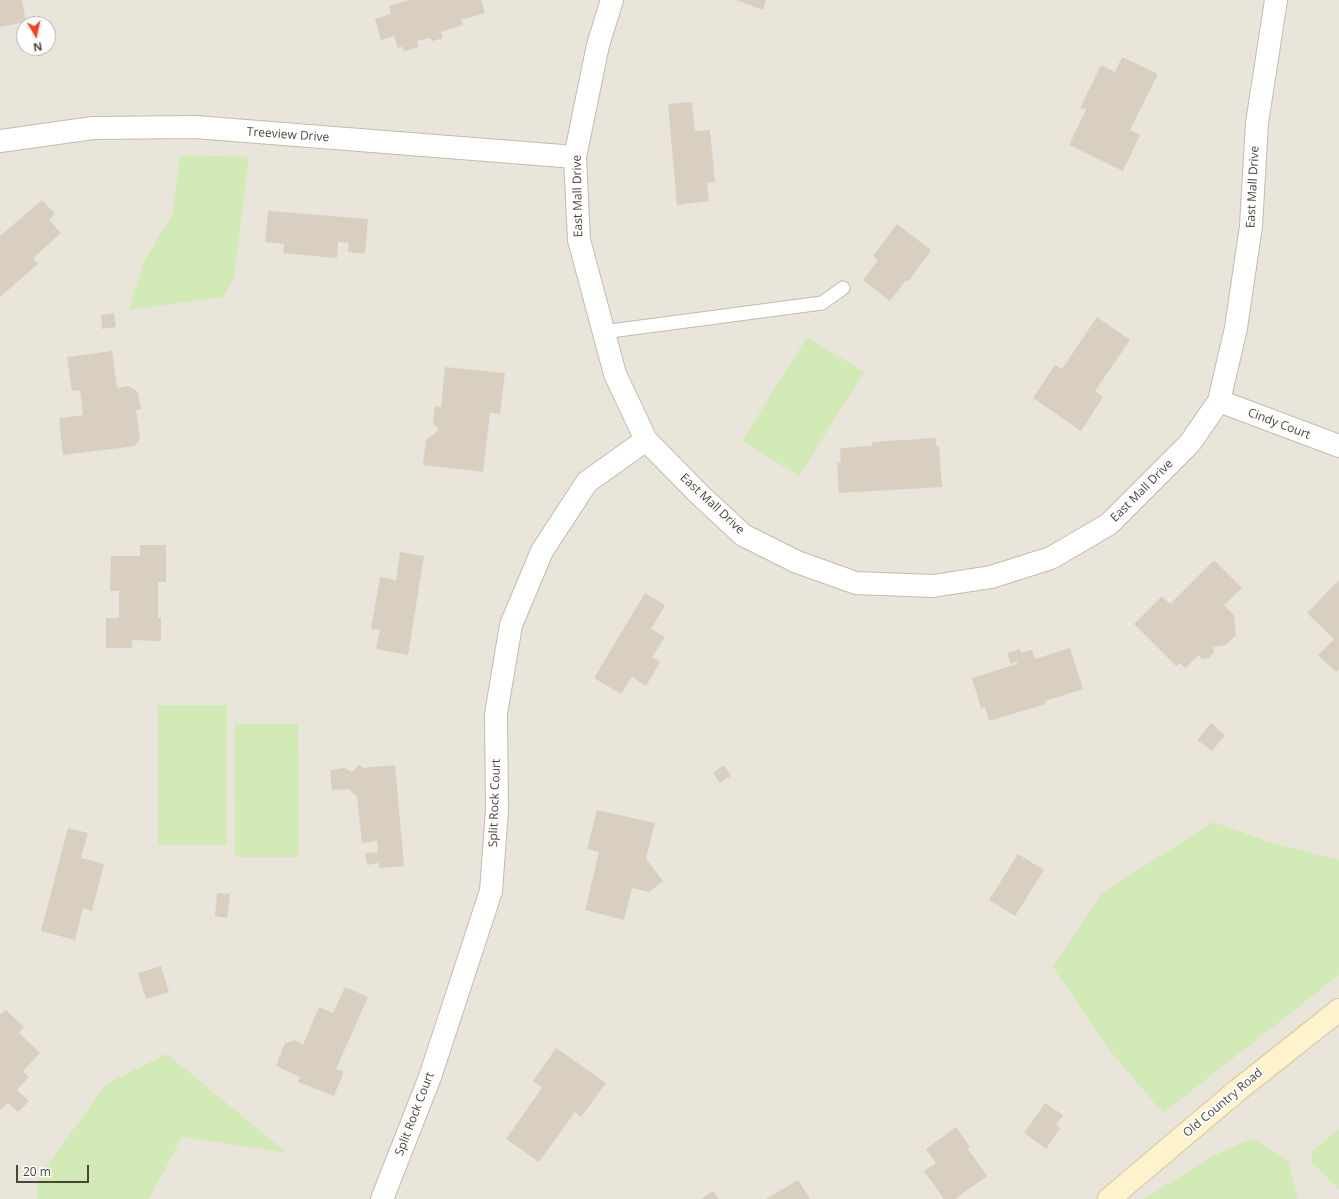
<!DOCTYPE html>
<html>
<head>
<meta charset="utf-8">
<style>
	body { margin:0 }
	#map { position:relative; width:1339px; height:1199px; overflow:hidden; background:#f6f3ec; font-family:"Open Sans",sans-serif }
	canvas { display:block }
	.north { position:absolute; left:16px; top:16px; width:40px; height:40px; box-sizing:border-box; background:#fff; border:1px solid #b7b4b0; border-radius:50%; rotate:171deg; font-size:11px; font-weight:700; line-height:16px; text-align:center; color:#4b4439 }
	.north::after { content:''; display:block; margin:auto; width:14px; height:18px; background:#fc3f1d; clip-path:polygon(50% 0,100% 100%,50% 72%,0 100%) }
	.scale { position:absolute; left:16px; top:1165px; width:73px; height:18px; box-sizing:border-box; border:2px solid #4b4439; border-top:0; padding-left:5px; font-size:12px; line-height:14px; white-space:nowrap; color:#4b4439; -webkit-text-stroke:3px #fff; paint-order:stroke }
</style>
</head>
<body>
<div id="map">
<canvas width="1339" height="1199"></canvas>
<div class="north">N</div>
<div class="scale">20 m</div>
</div>
<script>
const g = document.querySelector('canvas').getContext('2d');
g.lineJoin = 'round';
function fillPath(path, color) { g.fillStyle = color; g.fill(path, 'evenodd'); }
function trace(path, color, width, dash) { g.strokeStyle = color; g.lineWidth = width; g.lineCap = dash ? 'butt' : 'round'; g.setLineDash(dash || []); g.stroke(path); }
function write(font, color, halo, rows, align = 'center') {
  g.font = font + ' "Open Sans",sans-serif'; g.lineWidth = 4; g.setLineDash([]); g.textBaseline = 'middle'; g.strokeStyle = halo; g.fillStyle = color; for (const [text, x, y, turn = 0] of rows) {
    g.save(); g.translate(x, y); g.rotate((+turn || 0) * Math.PI / 180); g.textAlign = isNaN(turn) ? turn : align; if (halo) g.strokeText(text, 0, 0); g.fillText(text, 0, 0); g.restore();
  }
}
const residential = new Path2D(`
	M0 0H1339V1199H0ZM24 24H48V48H24Z`);
const green = new Path2D(`
	M180 155 249 157 234 279 223 297 129 310 144 262 173 213Z
	M807 337 864 372 799 476 742 441Z
	M158 705H227V845H158Z
	M234 724H298L299 857H235Z
	M1213 822 1266 841 1339 860V975L1163 1113 1111 1052 1053 967 1102 893Z
	M167 1054 287 1153 182 1137 149 1199H37L38 1179 106 1084Z
	M1339 1128V1190L1311 1162 1313 1151Z
	M1252 1138 1288 1160 1298 1199H1144L1215 1155Z`);
const building = new Path2D(`
	M0 0H22L26 22 0 27Z
	M409 0H481L485 13 461 20 463 25 441 32 443 38 433 41 429 38 417 41 419 47 404 51 403 47 398 48 394 36 381 40 375 19 391 14 389 6Z
	M736 0H766L763 10Z
	M1122 57 1158 74 1130 130 1140 135 1123 171 1069 145 1086 110 1080 108 1101 65 1115 72Z
	M692 102 695 131 710 130 715 182 707 183 709 201 677 205 668 104Z
	M42 200 55 214 49 220 61 233 33 258 38 264 0 297V236Z
	M268 211 368 219 365 254 348 252 349 243 338 242 337 258 283 253 284 244 265 242Z
	M897 224 931 250 908 282 906 280 890 301 863 280 878 260 873 256Z
	M114 313 116 327 102 329 101 315Z
	M1097 317 1130 340 1095 391 1103 397 1081 431 1033 398 1055 365 1062 369Z
	M112 351 117 388 128 386 138 392 141 409 136 410 140 439 135 446 63 455 59 418 83 415 80 390 72 391 67 357Z
	M445 367 505 373 500 414 490 413 483 472 423 465 426 440 439 430 433 423 435 406 441 407Z
	M936 438V446H939L942 487 839 493 837 463 841 462 840 448 872 446V442Z
	M140 545H166V582H158V618H161V641L132 640V648H106V618H119V591H110L111 556H140Z
	M400 552 424 556 408 655 376 649 380 630 371 629 380 577 396 580Z
	M1214 560 1242 588 1224 605 1234 615 1236 635 1226 645 1213 647 1214 653 1209 658 1202 659 1199 655 1185 668 1180 663 1176 666 1134 624 1162 596 1170 604Z
	M1339 580V669L1336 672 1318 655 1334 639 1307 613Z
	M645 593 665 605 651 629 665 637 652 657 660 662 646 686 632 677 621 694 594 678Z
	M1070 648 1083 689 1045 701 1046 704 989 721 985 707 981 708 972 678 1017 664V662L1011 664 1007 653 1020 649 1021 653 1032 650 1035 659Z
	M1211 723 1225 735 1212 751 1197 740Z
	M359 765 363 768 395 765 404 866 379 868V863L367 865 365 853 378 852 377 841 362 843 357 797 349 789 332 790 330 770 345 768 352 772Z
	M724 765 731 776 720 783 713 773Z
	M597 810 655 823 646 859 663 881 649 892 632 888 624 920 585 910 599 852 587 849Z
	M68 828 88 833 81 858 104 864 92 911 83 908 75 940 41 931Z
	M1018 854 1044 870 1015 916 989 900Z
	M217 893 230 894 227 918 215 916Z
	M161 966 169 992 146 999 138 973Z
	M345 987 368 997 336 1069 344 1072 334 1096 298 1082 300 1077 276 1066 285 1043 295 1040 303 1045 319 1007 333 1013Z
	M6 1010 24 1027 19 1033 40 1053 23 1071 29 1077 17 1090 29 1101 18 1112 8 1103 0 1110V1015Z
	M556 1048 606 1083 581 1117 575 1112 539 1162 506 1139 542 1088 533 1081Z
	M1045 1103 1063 1115 1056 1125 1060 1128 1046 1149 1024 1133Z
	M956 1127 970 1147 967 1148 987 1176 955 1199H944L924 1171 936 1163 926 1149Z
	M798 1180 810 1199H766Z
	M713 1191 719 1199H701Z`);
const lane = new Path2D(`
	M603 332 822 303 843 288`);
const street = new Path2D(`
	M612 0 598 45 575 157 579 240 615 374 646 440 698 493 743 535 797 562 856 583 933 586 991 577 1051 558 1109 524 1190 443 1219 401 1236 328 1251 226 1257 123 1276 0
	M0 141 93 128 195 127 575 157
	M1219 401 1339 446
	M382 1199 430 1077 491 891 497 810 496 714 511 625 542 551 587 482 646 440`);
const secondary = new Path2D(`
	M1109 1199 1238 1090 1339 1010`);
const streetNames = [
	["Treeview Drive",288,135,4],
	["East Mall Drive",1253,187,-87],
	["East Mall Drive",578,196,-91],
	["Cindy Court",1279,424,21],
	["East Mall Drive",1142,491,-45],
	["East Mall Drive",712,504,43],
	["Split Rock Court",495,803,-88],
	["Old Country Road",1223,1103,-40],
	["Split Rock Court",415,1114,-69]
];
fillPath(residential, '#eae5da');
fillPath(green, '#d2eab5');
fillPath(building, '#d8cfc1');
trace(lane, '#c2bbae', 15);
trace(street, '#c2bbae', 24);
trace(secondary, '#d6c79b', 24);
trace(lane, '#fff', 13);
trace(street, '#fff', 22);
trace(secondary, '#fff3cd', 22);
write('12px', '#4b4439', '#fff', streetNames);
</script>
</body>
</html>
